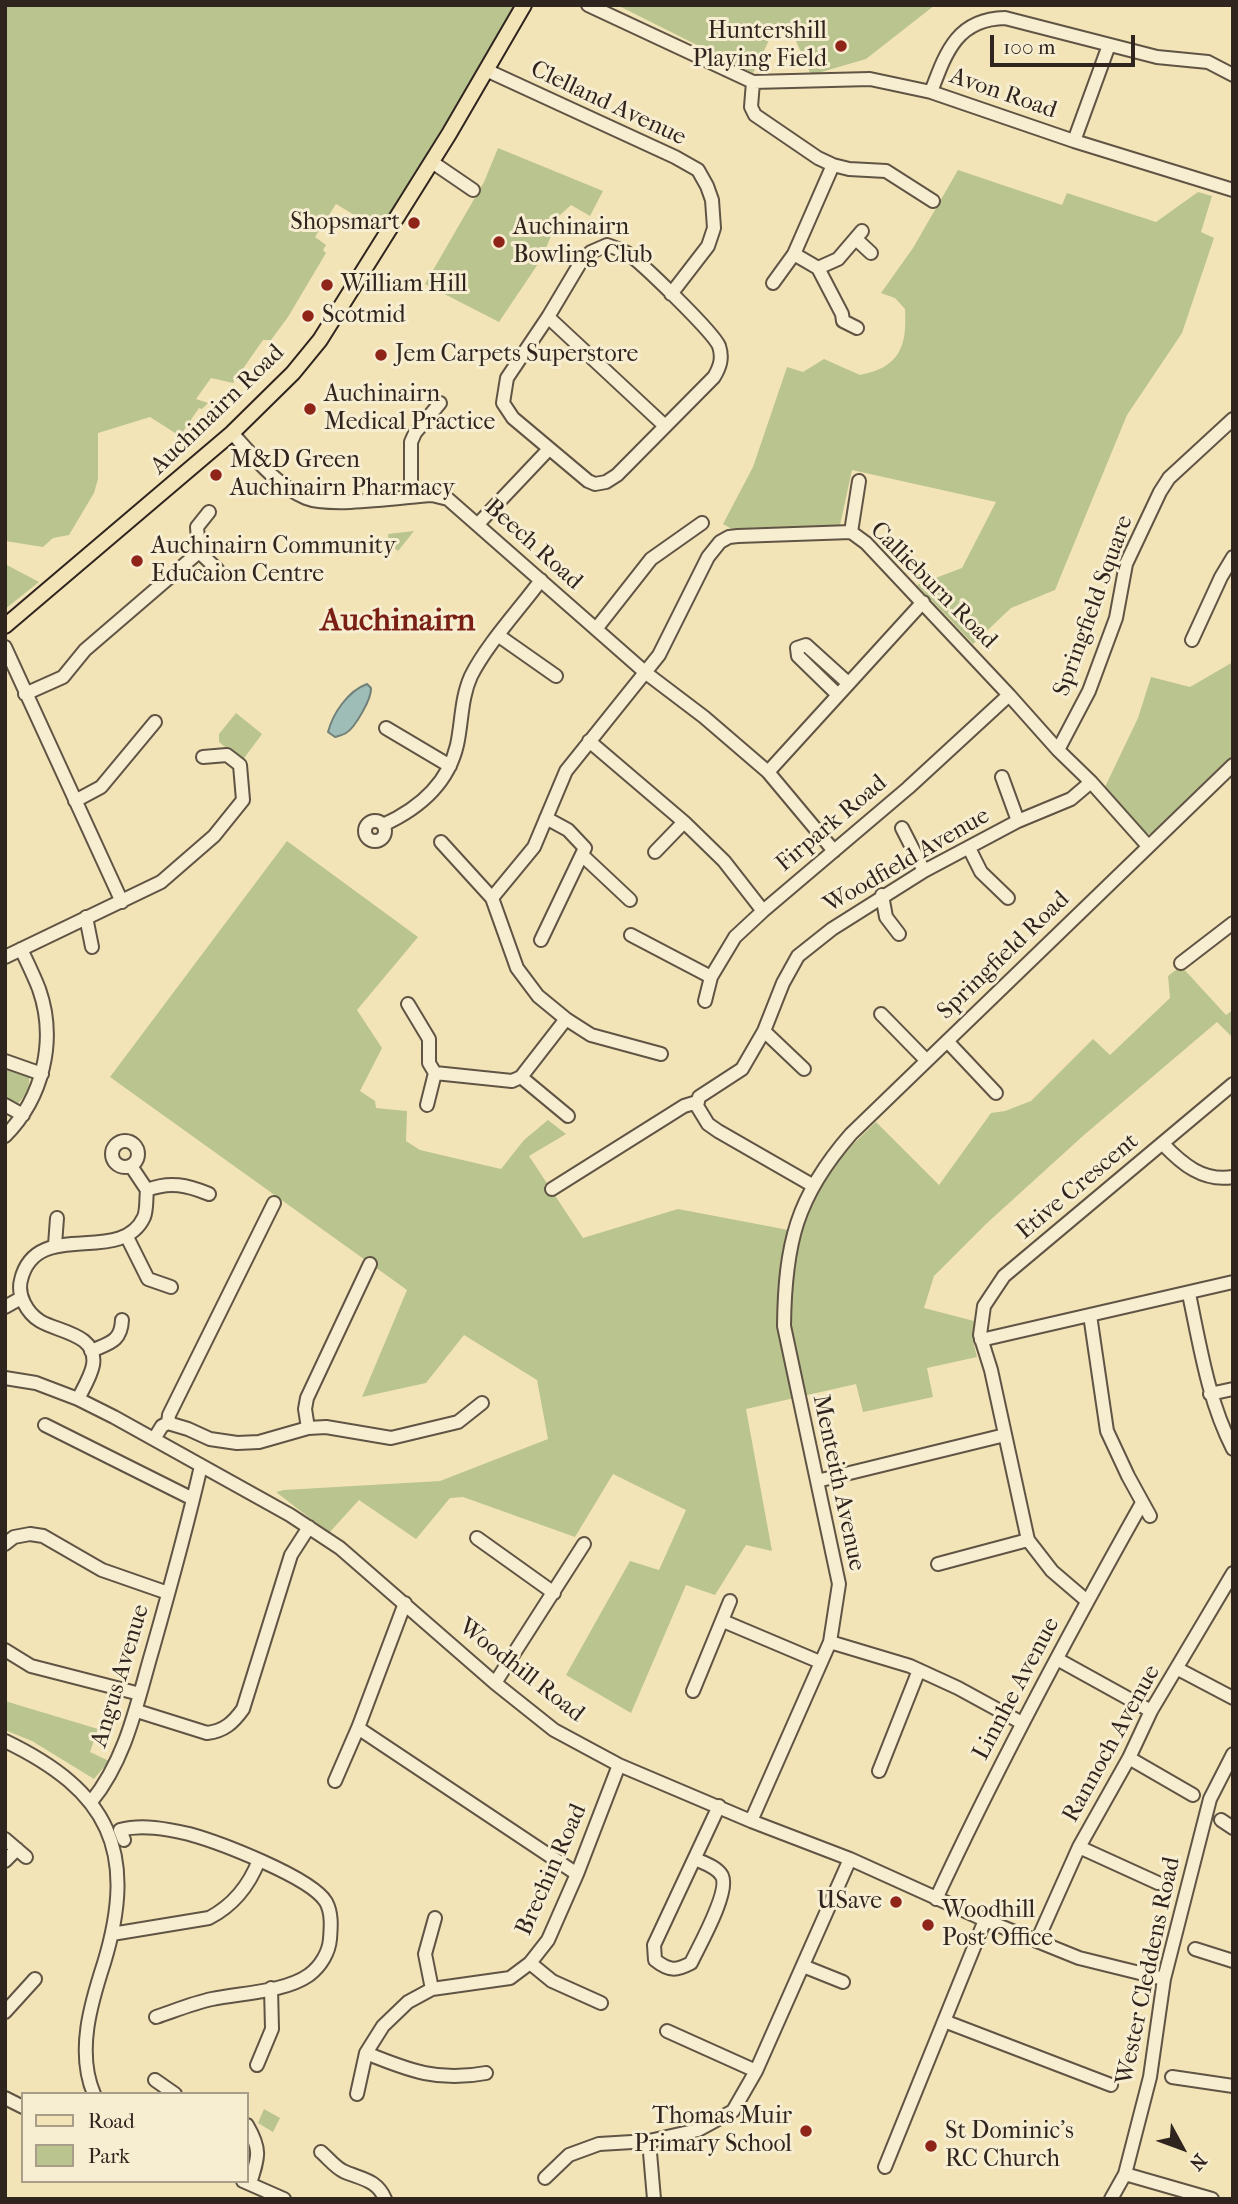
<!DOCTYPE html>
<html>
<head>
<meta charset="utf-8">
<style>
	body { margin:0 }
	#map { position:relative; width:1238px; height:2204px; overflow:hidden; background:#f3e4b8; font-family:"IM FELL French Canon",serif }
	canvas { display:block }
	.frame { position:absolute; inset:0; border:7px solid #2f241e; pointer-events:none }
	.legend { position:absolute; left:21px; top:2092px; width:228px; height:91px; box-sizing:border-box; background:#f7edd1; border:2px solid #a79d89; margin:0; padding:9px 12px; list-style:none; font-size:21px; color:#2f241e }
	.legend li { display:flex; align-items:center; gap:14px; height:35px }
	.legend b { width:35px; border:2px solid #a79d89 }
	.north { position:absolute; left:1147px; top:2113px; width:70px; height:70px; -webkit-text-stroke:5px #f7edd1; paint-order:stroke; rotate:131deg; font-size:19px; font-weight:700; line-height:28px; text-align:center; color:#2f241e }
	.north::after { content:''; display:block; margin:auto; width:24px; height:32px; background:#2f241e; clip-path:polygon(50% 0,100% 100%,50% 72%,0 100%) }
	.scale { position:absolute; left:990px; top:35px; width:145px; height:32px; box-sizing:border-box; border:4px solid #2f241e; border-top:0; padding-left:9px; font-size:21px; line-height:24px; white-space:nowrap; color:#2f241e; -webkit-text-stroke:5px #f7edd1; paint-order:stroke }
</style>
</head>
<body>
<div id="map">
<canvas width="1238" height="2204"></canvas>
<div class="frame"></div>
<ul class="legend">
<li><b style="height:9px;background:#f3e4b8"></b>Road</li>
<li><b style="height:19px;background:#bac48f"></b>Park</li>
</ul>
<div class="north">N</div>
<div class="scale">100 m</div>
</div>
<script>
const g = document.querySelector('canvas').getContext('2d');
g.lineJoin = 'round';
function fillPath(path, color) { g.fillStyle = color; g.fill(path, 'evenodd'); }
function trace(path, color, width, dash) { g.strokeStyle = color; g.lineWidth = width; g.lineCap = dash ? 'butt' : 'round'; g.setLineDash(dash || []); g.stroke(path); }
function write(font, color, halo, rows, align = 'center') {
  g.font = font + ' "IM FELL French Canon",serif'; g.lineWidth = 6; g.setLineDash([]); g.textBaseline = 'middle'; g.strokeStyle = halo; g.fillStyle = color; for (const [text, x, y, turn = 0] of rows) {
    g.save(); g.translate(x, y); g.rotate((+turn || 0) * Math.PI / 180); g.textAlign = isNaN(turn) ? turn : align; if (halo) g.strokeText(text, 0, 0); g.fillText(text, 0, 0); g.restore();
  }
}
const green = new Path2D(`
	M5 5H515L381 231 336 204 315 237 326 245 323 250 326 253 288 317 271 340H263L233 383 211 378 196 399 208 403 202 409 199 408 180 436 150 417 98 433V479L94 493 69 535 53 538 43 547 5 541Z
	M617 5H935L866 59 811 75 792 32 778 22 753 73Z
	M498 148 603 191 590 216 571 205 559 216 542 258 499 322 425 284 484 182Z
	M958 170 1062 205 1067 193 1156 222 1198 192 1212 196 1201 232 1214 238 1182 333 1127 415 1055 590 1011 608 973 644 917 585 962 568 996 502 852 470 840 525 735 531 723 524 753 467 787 367 803 372 824 359 860 375C900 367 907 347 905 309L895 298 881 293 913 248Z
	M414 531 398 551 389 544 388 534Z
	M5 564 39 582 5 609Z
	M1233 662V755L1151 834 1143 833 1104 789 1138 718 1151 677 1190 687Z
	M236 713 262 734 242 761 219 742V734Z
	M287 841 418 937 357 1010 382 1048 360 1091 375 1101 376 1108 407 1111 406 1141 420 1150 501 1169 524 1140 548 1120 566 1134 529 1156 583 1238 678 1209 799 1232 822 1184 847 1150 876 1122 939 1185 991 1113 1005 1111 1031 1101 1093 1039 1110 1055 1170 998 1168 976 1181 966 1226 1015 1233 1010V1038L1217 1022 1084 1135 986 1224 934 1276 924 1308 974 1321 973 1341 977 1357 927 1368 933 1397 863 1412 856 1384 746 1409 772 1551 746 1545 715 1595 686 1585 631 1713 566 1675 630 1561 659 1570 686 1510 613 1474 575 1537 463 1497 450 1498 416 1539 359 1500 329 1533 276 1492 284 1490 440 1481 548 1439 537 1380 464 1335 426 1383 362 1397 407 1290 110 1077Z
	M5 1067 29 1077C31 1085 24 1099 18 1103L5 1099Z
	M5 1701 98 1729 90 1752 109 1761 94 1779 32 1741 5 1730Z
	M264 2109 280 2118 273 2132 258 2123Z`);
const water = new Path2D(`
	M367 684 371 688C372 698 355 728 346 733 343 735 338 736 335 737L328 732C333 713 348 691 367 684Z`);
const minor = new Path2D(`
	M588 5 753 82 870 79 931 92 1074 141 1233 190
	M486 70 675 157 698 170 707 186 712 200 714 228 708 246 671 294
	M753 82 751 107 755 115 818 158 833 165 849 169 886 171 933 201
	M931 92C946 52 957 19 1005 18L1157 57 1208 62 1233 75
	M1074 141 1109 45
	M432 162 473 190
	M856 239 871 253
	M607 245C613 247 621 250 627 253 641 262 713 332 719 346 723 358 720 367 714 377L617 475 606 482 595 484 588 481 513 418 503 403 507 378 548 317 582 260 591 252Z
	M794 254 818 268 842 314 843 321 857 328
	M818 268 838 259 862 231
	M773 283 794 254 833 165
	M548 317 665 426
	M232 433C253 456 277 486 306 498 331 508 402 497 432 495L448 499 646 673 704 717 768 772 834 851
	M411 497V442L415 433 440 403
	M478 524 549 449
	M851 532 859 481
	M199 552 197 527 209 512
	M596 629 651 559 702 523
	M499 636 556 676
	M1192 640 1221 577 1233 557
	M5 647 122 902
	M25 694 63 677 85 650 199 552 217 569
	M838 695 798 656 797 648 806 645 848 683
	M386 728 450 766
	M589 741 684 822 724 861 763 911
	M1058 750 1089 691 1116 618 1126 564 1160 492 1169 478 1233 419
	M768 772 923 602
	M1002 777 1018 821
	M75 801 101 787 155 722
	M365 831a10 10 0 1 1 20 0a10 10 0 1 1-20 0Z
	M383 825C418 809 448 784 457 745 462 722 461 698 471 676 487 644 519 610 541 580
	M902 828 924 871
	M441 842 492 898 517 968 538 996 566 1019 591 1035 661 1054
	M969 848 981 872 1008 898
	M655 852 684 822
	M582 855 630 900
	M882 895 886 917 899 934
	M492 898 534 847 566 771 659 655 708 557 720 542 729 537 738 536 851 532 866 543 1009 695 1058 750 1091 782 1148 846
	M86 917 92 947
	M631 935 711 977
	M541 940 585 848 568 830 546 818
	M5 957 161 882 214 836 243 800 240 765 227 755 203 757
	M1181 963 1233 923
	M705 1001 711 977 735 937 763 911 908 788 1009 695
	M408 1004 429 1039V1063L435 1073 427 1105
	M881 1014 926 1060
	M764 1031 804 1069
	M947 1041 996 1093
	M5 1061 42 1074
	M435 1073 512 1081 521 1077 566 1019
	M521 1077 568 1116
	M5 1105 23 1115
	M5 1136C43 1098 57 1040 39 989 34 976 27 962 21 949
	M112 1154a13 13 0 1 1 26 0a13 13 0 1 1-26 0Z
	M1163 1144C1182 1164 1203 1182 1233 1177
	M812 1185 718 1131 708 1124 697 1106 699 1097 742 1069 764 1031 783 983 798 956 832 929 924 871 1018 821 1071 799 1091 782
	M552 1189 684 1106 697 1102
	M147 1190C170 1181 187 1185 209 1194
	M127 1237 148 1279 171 1287
	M55 1245 57 1218
	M1189 1294C1200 1346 1208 1400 1233 1449
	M5 1307 21 1298
	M1090 1315 1107 1431 1128 1476 1150 1516
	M981 1340 1233 1282
	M91 1351C109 1343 121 1342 122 1320
	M5 1378 36 1383 78 1399 114 1417 290 1515 340 1548 495 1683 554 1730 619 1765 751 1821 850 1859 985 1920 1079 1958 1164 1979
	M1210 1394 1233 1389
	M78 1399C83 1389 91 1376 93 1365 98 1334 58 1332 40 1321 27 1313 17 1295 21 1280 36 1217 121 1267 144 1217 147 1210 146 1198 147 1190L131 1166
	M168 1423 188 1429 210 1439 237 1443 259 1442 308 1428 326 1427 391 1438 458 1422 482 1403
	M45 1425 193 1499
	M308 1428 305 1409 307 1398 370 1264
	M154 1439 162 1426 168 1423 169 1415 274 1203
	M817 1481 1005 1435
	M477 1538 554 1593
	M5 1544 14 1537 30 1534 43 1536 102 1570 168 1593
	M938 1564 1028 1540
	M1087 1601 1052 1571 1028 1540 991 1370 980 1335 984 1306 1004 1276 1233 1084
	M723 1621 820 1662
	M830 1642 910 1666 958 1688 1022 1723
	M5 1650 31 1666 140 1694
	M1057 1659 1151 1711
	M1178 1669 1233 1698
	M495 1683 584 1544
	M693 1691 730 1601
	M137 1711 207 1733C224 1731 233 1723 243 1709L291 1555 309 1527
	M358 1728 577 1874
	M5 1741C109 1791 138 1851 104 1963 91 2003 76 2052 94 2094
	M1129 1758 1193 1795
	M879 1771 919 1670
	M335 1781 358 1728 405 1603
	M91 1802C127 1758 137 1702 153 1648 170 1588 187 1527 201 1466
	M1221 1820 1233 1828
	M751 1821 830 1642 839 1584 784 1326C785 1244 796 1197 851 1134L1233 765
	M5 1839 26 1857
	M124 1840 120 1830C142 1824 167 1829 189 1834 218 1842 311 1877 326 1902 332 1913 331 1926 330 1939 329 1952 321 1966 309 1975 285 1992 241 1993 212 1999 193 2003 174 2011 156 2017
	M1079 1847 1158 1883
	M695 1859C704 1863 717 1867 722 1876 730 1892 699 1946 691 1963 676 1971 669 1971 655 1960L654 1945 719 1806
	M5 1861 17 1849
	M936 1899C999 1763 1069 1633 1142 1503
	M112 1934 209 1918C234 1905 249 1886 259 1860
	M1037 1941 1079 1847 1129 1758 1151 1711 1233 1573
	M1195 1949 1233 1961
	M530 1963 552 1981 601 2003
	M803 1966 843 1982
	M432 1989 425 1954 435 1918
	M5 2012 35 1979
	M944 2021 1111 2085
	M667 2031 756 2071
	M366 2053C410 2071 439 2082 486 2073
	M257 2065 272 2029 271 1988
	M1172 2077 1233 2086
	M155 2080 175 2094
	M357 2094 366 2053 383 2026 408 2002 432 1989 510 1978 530 1963 548 1940 577 1874 619 1765
	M5 2098 23 2107
	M247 2125C261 2149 259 2156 250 2183
	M649 2141 654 2199
	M321 2152C328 2158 335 2167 343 2171 360 2179 377 2179 385 2199
	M885 2167 985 1920
	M1125 2174 1212 2199
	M545 2178 569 2155 599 2144 649 2141 698 2130 733 2111 756 2071 850 1859
	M243 2181 284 2199
	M1111 2199 1125 2174 1150 2077 1164 1979 1210 1799 1233 1754`);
const major = new Path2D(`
	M5 626 232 433 293 373 320 340 449 134 524 5`);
const markers = [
	[841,46,7,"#8f2418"],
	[414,223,7,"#8f2418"],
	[499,242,7,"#8f2418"],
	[327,285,7,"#8f2418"],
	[308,316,7,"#8f2418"],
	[381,355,7,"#8f2418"],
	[310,409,7,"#8f2418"],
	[216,475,7,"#8f2418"],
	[137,561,7,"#8f2418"],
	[896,1902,7,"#8f2418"],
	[928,1925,7,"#8f2418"],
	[806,2131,7,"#8f2418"],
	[931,2146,7,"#8f2418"]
];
const poiNames = [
	["Huntershill",827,32,"right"],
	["Playing Field",827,60,"right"],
	["Shopsmart",400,223,"right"],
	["Auchinairn",513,228],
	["Bowling Club",513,256],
	["William Hill",341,285],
	["Scotmid",322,316],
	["Jem Carpets Superstore",395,355],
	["Auchinairn",324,395],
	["Medical Practice",324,423],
	["M&D Green",230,461],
	["Auchinairn Pharmacy",230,489],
	["Auchinairn Community",151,547],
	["Educaion Centre",151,575],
	["USave",882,1902,"right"],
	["Woodhill",942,1911],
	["Post Office",942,1939],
	["Thomas Muir",792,2117,"right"],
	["Primary School",792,2145,"right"],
	["St Dominic's",945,2132],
	["RC Church",945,2160]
];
const streetNames = [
	["Avon Road",1003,94,19],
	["Clelland Avenue",608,104,25],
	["Auchinairn Road",218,410,-44],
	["Beech Road",533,545,42],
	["Callieburn Road",933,586,45],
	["Springfield Square",1094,606,-70],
	["Firpark Road",832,824,-40],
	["Woodfield Avenue",907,861,-30],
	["Springfield Road",1004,956,-44],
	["Etive Crescent",1078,1187,-40],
	["Menteith Avenue",838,1483,78],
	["Woodhill Road",521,1671,38],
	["Angus Avenue",121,1676,-73],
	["Linnhe Avenue",1017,1689,-62],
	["Rannoch Avenue",1112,1744,-61],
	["Brechin Road",552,1870,-66],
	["Wester Cleddens Road",1149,1971,-78]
];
const districtNames = [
	["Auchinairn",398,622]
];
fillPath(green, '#bac48f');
fillPath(water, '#9dbdb6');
trace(water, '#718079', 2);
trace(minor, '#605444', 16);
trace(major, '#2f241e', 18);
trace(minor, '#f7edd1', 12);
trace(major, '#f3e4b8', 14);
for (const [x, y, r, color] of markers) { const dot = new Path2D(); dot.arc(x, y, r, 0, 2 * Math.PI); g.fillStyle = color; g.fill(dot); trace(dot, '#f7edd1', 2.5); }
write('24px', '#2f241e', '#f7edd1', poiNames, 'left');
write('24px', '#2f241e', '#f7edd1', streetNames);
write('bold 32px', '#7a1f14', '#f7edd1', districtNames);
</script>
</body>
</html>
